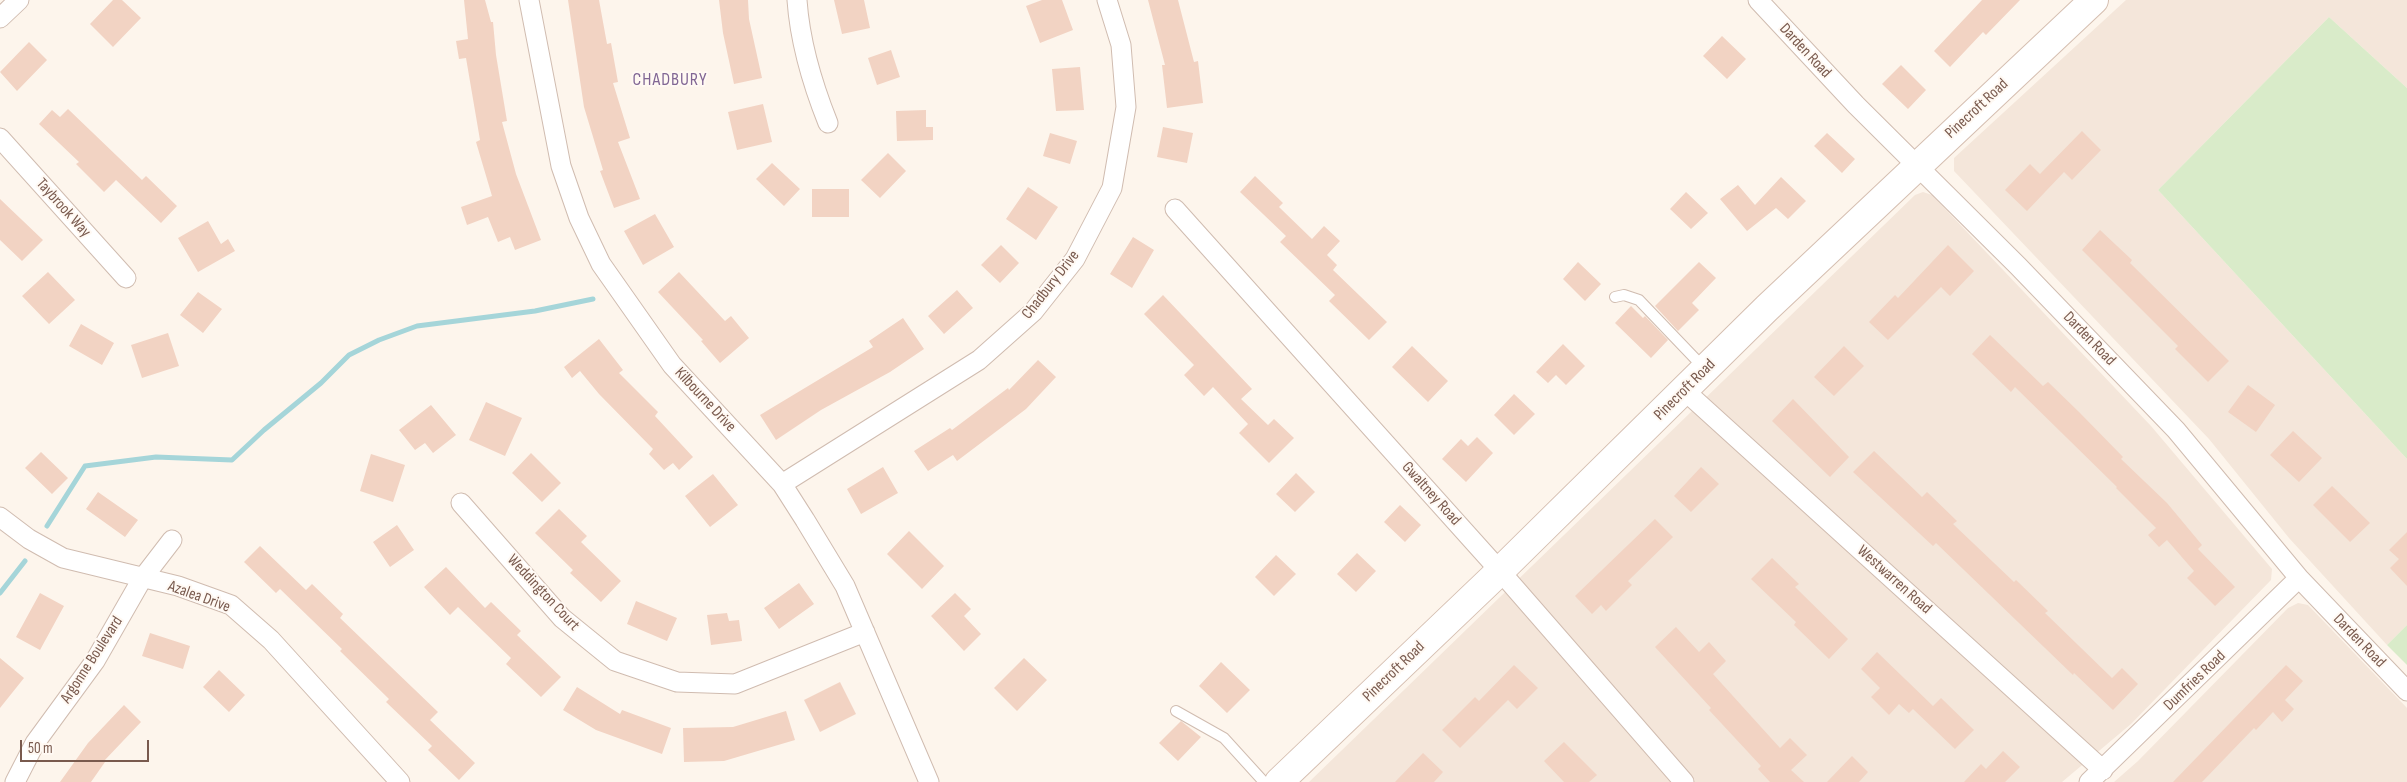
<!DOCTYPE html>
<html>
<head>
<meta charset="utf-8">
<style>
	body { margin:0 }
	#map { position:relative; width:2407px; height:782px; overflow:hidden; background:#fdf5ec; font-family:"Sofia Sans Condensed",sans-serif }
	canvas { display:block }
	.scale { position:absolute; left:20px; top:740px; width:129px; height:22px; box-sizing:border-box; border:2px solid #795a4e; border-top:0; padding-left:6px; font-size:15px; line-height:18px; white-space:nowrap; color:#795a4e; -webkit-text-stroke:4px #fff9f3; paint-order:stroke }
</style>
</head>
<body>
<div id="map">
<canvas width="2407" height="782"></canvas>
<div class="scale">50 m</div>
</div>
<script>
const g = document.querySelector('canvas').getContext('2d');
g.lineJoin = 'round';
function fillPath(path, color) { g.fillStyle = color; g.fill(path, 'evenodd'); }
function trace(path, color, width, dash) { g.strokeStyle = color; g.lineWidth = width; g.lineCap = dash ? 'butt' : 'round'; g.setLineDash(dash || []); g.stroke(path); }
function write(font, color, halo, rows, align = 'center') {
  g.font = font + ' "Sofia Sans Condensed",sans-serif'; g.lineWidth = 4; g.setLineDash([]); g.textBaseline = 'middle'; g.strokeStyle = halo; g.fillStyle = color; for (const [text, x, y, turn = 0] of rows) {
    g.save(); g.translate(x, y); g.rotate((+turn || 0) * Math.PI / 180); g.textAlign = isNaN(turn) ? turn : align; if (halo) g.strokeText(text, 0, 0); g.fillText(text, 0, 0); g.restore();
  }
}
const residential = new Path2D(`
	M2126 0H2407V88L2329 17 2158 190 2407 459V625L2387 645 2289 538 2209 439 1954 171V158Z
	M1923 192 1932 195 2151 426 2272 569 2271 580 2131 724 2062 782H1309L1915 195Z
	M2298 603 2308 605 2407 708V782H2114L2138 761 2288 608Z`);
const green = new Path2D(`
	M2329 17 2407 88V459L2158 190Z
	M2407 625V665L2387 645Z`);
const stream = new Path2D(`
	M47 526 85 466 156 457 232 460 264 430 321 383 349 355 379 340 417 326 535 311 593 299
	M0 593 25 561`);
const building = new Path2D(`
	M113 0H122L141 18 113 47 90 24Z
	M464 0H485L491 22H493L496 55 507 121 502 122 516 174 541 240 515 250 510 237 498 242 488 217 467 225 461 207 492 196 476 142 480 140 466 58 459 59 456 41 468 39Z
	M568 0H599L607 44 611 43 618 82 613 83 630 138 618 142 640 199 614 208 600 171 603 170 584 107Z
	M719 0H748L749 19 762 78 734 84 723 33Z
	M834 0H864L870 28 842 34Z
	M1042 0H1062L1073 30 1040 43 1026 6Z
	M1148 0H1178L1194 62 1198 61 1203 103 1167 108 1162 65H1165Z
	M1982 0H2020L1986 35 1983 32 1950 67 1934 51Z
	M1722 36 1746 59 1727 79 1703 56Z
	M29 42 47 60 17 91 0 72Z
	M891 50 900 77 877 85 868 58Z
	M1901 65 1926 90 1908 109 1882 84Z
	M1080 67 1084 110 1056 111 1052 69Z
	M763 104 772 142 737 150 728 112Z
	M68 109 142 180 146 176 177 206 161 223 116 180 104 192 76 164 79 162 39 124 52 110 60 117Z
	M926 110V127H933V140L897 141 896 111Z
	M1163 127 1193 133 1187 163 1157 157Z
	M2082 131 2101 150 2072 180 2064 172 2027 211 2005 190 2030 164 2040 174Z
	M1050 133 1077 141 1070 164 1043 156Z
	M1827 133 1855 159 1842 173 1814 146Z
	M888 153 906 171 880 198 861 180Z
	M772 163 800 189 784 206 756 179Z
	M1255 176 1283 203 1279 207 1312 239 1324 226 1340 241 1327 255 1337 265 1333 270 1387 322 1369 340 1329 301 1335 295 1280 242 1286 236 1240 192Z
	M1781 177 1806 201 1788 219 1776 208 1747 231 1720 199 1738 185 1755 205Z
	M1028 187 1058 207 1036 240 1006 219Z
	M812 189H849V217H812Z
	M1686 192 1708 213 1691 229 1670 209Z
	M0 199 43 240 22 261 0 240Z
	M655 214 674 247 643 265 624 231Z
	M208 221 221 244 228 239 235 251 198 272 178 238Z
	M2100 230 2132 260 2130 263 2229 361 2208 382 2175 349 2178 346 2082 250Z
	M1133 237 1154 250 1132 288 1110 274Z
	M1001 245 1019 263 1000 283 981 265Z
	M1948 245 1974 271 1950 296 1941 287 1888 340 1869 322 1895 295 1898 298Z
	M1578 262 1601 284 1585 301 1563 279Z
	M1699 262 1716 278 1692 303 1699 310 1678 331 1655 306Z
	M48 272 75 300 49 324 22 296Z
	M679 272 725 321 731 316 749 338 720 363 701 341 703 340 658 292Z
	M957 290 973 308 944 334 928 316Z
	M198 292 222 309 203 333 180 315Z
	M1163 295 1252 389 1241 399 1268 425 1274 419 1294 438 1269 463 1239 433 1248 424 1213 387 1204 396 1184 375 1194 365 1144 314Z
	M1631 306 1643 318 1645 316 1668 340 1651 358 1615 323Z
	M903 318 924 349 890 372 821 410 776 440 760 415 873 347 869 341Z
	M81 324 114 343 102 365 69 346Z
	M168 333 179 366 142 378 131 345Z
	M1990 335 2043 386 2048 382 2079 412 2123 457 2121 459 2167 503 2202 545 2198 549 2235 587 2215 606 2187 578 2194 571 2167 540 2159 547 2148 535 2156 528 2116 488 2117 487 2015 387 2011 392 1972 354Z
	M599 339 623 370 619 373 658 412 655 416 693 457 679 470 673 463 664 470 649 454 653 449 599 394 580 371 572 378 564 367Z
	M1563 344 1585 366 1566 385 1556 375 1548 383 1536 372Z
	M1412 346 1448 381 1428 402 1392 367Z
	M1844 346 1864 366 1834 396 1814 377Z
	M1038 360 1056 377 1026 409 957 461 953 455 928 471 914 451 950 428 952 430 1008 388 1009 390Z
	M2248 385 2275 405 2256 432 2228 412Z
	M1514 394 1535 414 1514 435 1494 415Z
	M1793 399 1849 457 1830 477 1772 421Z
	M486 402 522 418 505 456 469 440Z
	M431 405 456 435 433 453 425 443 415 450 399 430Z
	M2293 431 2322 458 2299 482 2270 455Z
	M1477 437 1493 453 1466 482 1442 459 1461 439 1468 446Z
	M1874 451 1922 497 1927 492 1957 521 1953 524 2014 582 2016 580 2048 611 2045 613 2112 678 2122 668 2138 684 2113 710 2074 673 2073 675 1936 543 1933 546 1853 472Z
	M41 452 68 478 52 494 25 468Z
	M531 453 561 483 542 502 512 473Z
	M371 454 405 465 393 502 360 491Z
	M883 467 898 493 861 514 847 489Z
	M1701 467 1719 484 1691 512 1674 496Z
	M1296 473 1315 492 1295 512 1276 494Z
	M713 474 738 505 710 527 685 496Z
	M2332 486 2370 523 2350 542 2313 505Z
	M98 492 138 520 125 537 86 509Z
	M1400 505 1421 525 1405 542 1384 522Z
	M559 509 587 536 581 542 621 581 601 602 570 573 573 570 535 533Z
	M1655 519 1673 537 1628 581 1632 585 1606 611 1601 605 1592 614 1575 596Z
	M397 525 414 550 390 567 373 542Z
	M909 531 944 566 922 589 887 554Z
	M2407 532V586L2390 568 2399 559 2389 550Z
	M260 546 306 590 312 584 343 614 340 618 438 712 430 720 475 763 459 780 428 750 432 746 386 702 389 699 340 651 342 649 280 589 276 593 244 562Z
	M1357 553 1376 571 1356 592 1337 574Z
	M1276 555 1296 574 1274 596 1255 577Z
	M1772 558 1799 584 1795 587 1848 639 1829 659 1794 625 1796 622 1751 579Z
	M446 567 485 608 491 602 521 631 517 635 561 677 541 697 506 664 511 658 458 607 450 615 424 587Z
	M799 583 814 604 779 629 764 608Z
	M40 593 64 606 40 650 16 637Z
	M955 593 971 609 964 616 981 634 964 651 931 616Z
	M636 601 677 618 667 641 627 624Z
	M727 613 729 621 739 620 742 641 711 645 707 615Z
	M1676 627 1699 652 1709 642 1726 661 1713 674 1780 748 1790 738 1807 755 1791 770 1804 782H1770L1758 769 1761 766 1709 710 1711 708 1655 647Z
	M150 633 190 646 183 669 142 656Z
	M1877 652 1933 706 1941 698 1974 730 1955 749 1913 709 1909 713 1899 704 1889 715 1871 697 1880 688 1861 669Z
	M0 658 24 678 0 708Z
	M1024 658 1047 680 1017 711 994 688Z
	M1221 662 1250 690 1227 713 1199 686Z
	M1514 665 1538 688 1517 709 1508 700 1460 748 1442 730 1475 697 1479 701Z
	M2286 665 2303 681 2285 700 2294 709 2282 722 2273 712 2256 730 2254 728 2202 782H2173Z
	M219 670 245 695 229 712 203 687Z
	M840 682 856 714 820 732 804 700Z
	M577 687 620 714 622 710 671 728 662 754 596 730 563 710Z
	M124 705 141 722 104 761 105 762 91 782H60L88 743Z
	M786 711 795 740 724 761 684 762 683 728 733 727Z
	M1181 721 1201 737 1178 761 1159 743Z
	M1564 742 1597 775 1589 782H1564L1544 761Z
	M2003 751 2020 767 2005 782H1964L1981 764 1986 769Z
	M1423 753 1443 772 1434 782H1395Z
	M1852 756 1868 772 1859 782H1827Z`);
const lane = new Path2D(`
	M1615 297 1624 295 1639 300 1705 369
	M1176 711 1224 738 1264 782`);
const street = new Path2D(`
	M529 0 561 166 579 218 601 264 672 365 782 484 805 520 845 586 929 782
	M797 0C800 43 812 83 828 123
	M1758 0 1856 105 2018 266 2176 430 2299 578 2407 691
	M0 18 19 0
	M0 138 126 278
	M1175 209 1500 571 1684 782
	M1685 391 2103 770
	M782 484 979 360 1033 312 1075 259 1112 188 1126 107 1121 45 1107 0
	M461 503 562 618 615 661 677 682 735 684 865 632
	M0 517 29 539 63 558 178 586 231 605 271 640 400 782
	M15 782 35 743 95 661 142 579 172 540
	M2089 782 2299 578`);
const secondary = new Path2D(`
	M1279 782 1500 571 1767 308 2094 0`);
const streetNames = [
	["Darden Road",1805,51,47],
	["Pinecroft Road",1977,109,-43],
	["Taybrook Way",63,208,48],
	["Chadbury Drive",1051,285,-52],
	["Darden Road",2089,339,46],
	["Pinecroft Road",1685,390,-45],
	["Kilbourne Drive",705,400,47],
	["Gwaltney Road",1431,494,48],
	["Westwarren Road",1894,580,42],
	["Weddington Court",543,593,47],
	["Azalea Drive",199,597,20],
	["Darden Road",2359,641,46],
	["Argonne Boulevard",92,660,-57],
	["Pinecroft Road",1394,672,-44],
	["Dumfries Road",2195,681,-44]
];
const neighbourhoodNames = [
	["CHADBURY",670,80]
];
fillPath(residential, '#f4e6da');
fillPath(green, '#d9ebc9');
trace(stream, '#a5d5d9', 5);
fillPath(building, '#f2d3c3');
trace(lane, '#d0bcb0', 12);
trace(street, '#d0bcb0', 21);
trace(secondary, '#d5beb0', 30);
trace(lane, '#fff', 10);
trace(street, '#fff', 19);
trace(secondary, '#fff', 28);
write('16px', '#795a4e', '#fff9f3', streetNames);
g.letterSpacing = '1px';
write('18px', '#816694', '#fff9f3', neighbourhoodNames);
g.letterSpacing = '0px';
</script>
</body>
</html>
